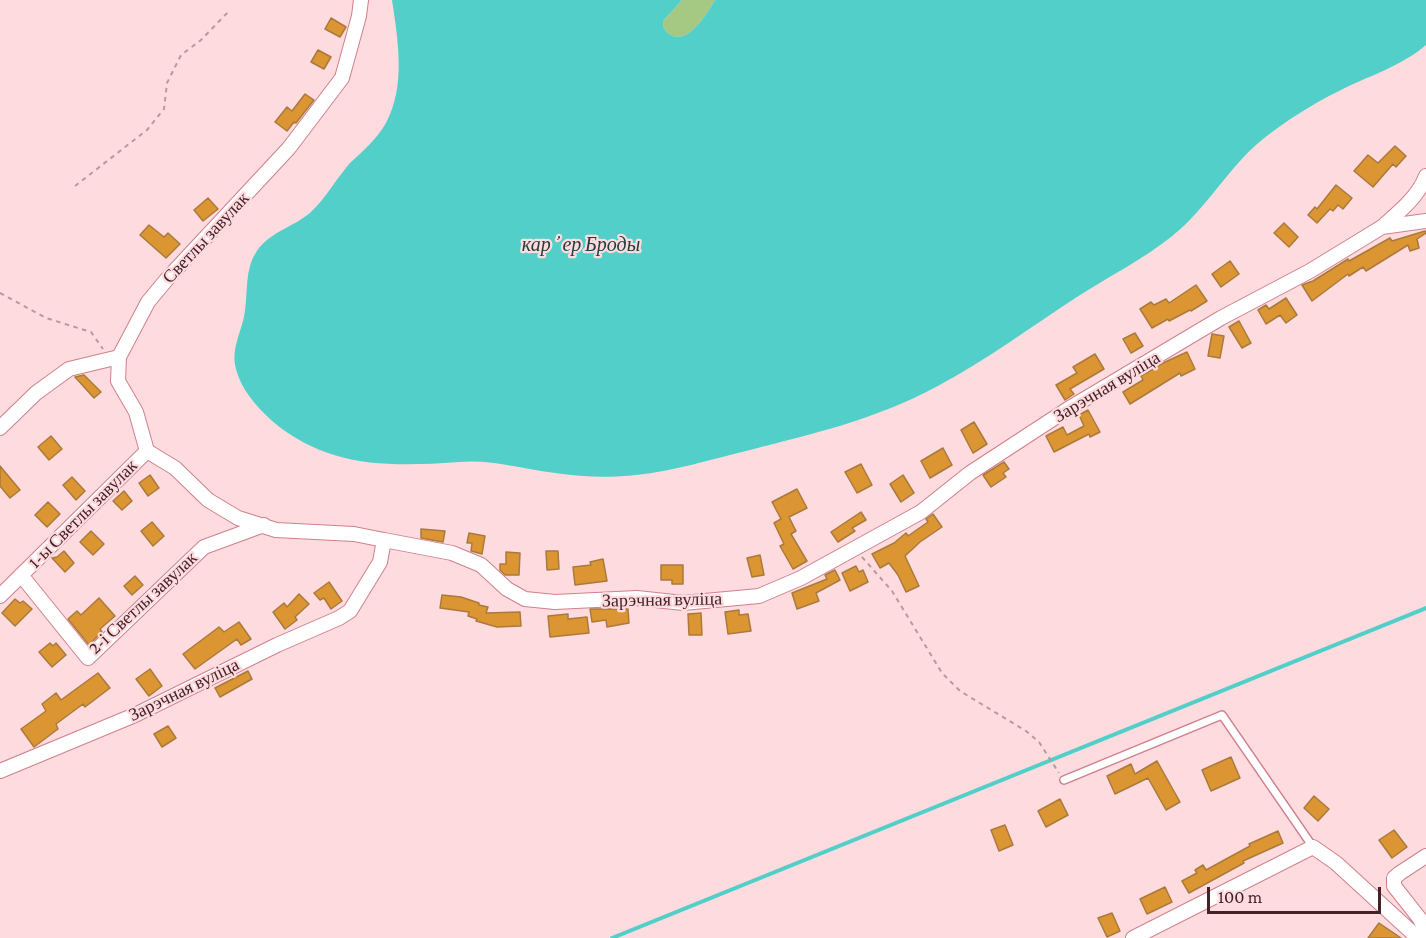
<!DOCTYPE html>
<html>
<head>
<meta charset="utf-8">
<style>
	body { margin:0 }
	#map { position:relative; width:1426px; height:938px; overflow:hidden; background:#fedbde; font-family:"Crimson Pro",serif }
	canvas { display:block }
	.scale { position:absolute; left:1207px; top:887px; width:174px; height:27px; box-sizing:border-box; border:3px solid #432328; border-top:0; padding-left:8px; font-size:18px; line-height:21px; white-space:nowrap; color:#432328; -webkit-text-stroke:4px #fedbde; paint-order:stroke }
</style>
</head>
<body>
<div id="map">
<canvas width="1426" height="938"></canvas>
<div class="scale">100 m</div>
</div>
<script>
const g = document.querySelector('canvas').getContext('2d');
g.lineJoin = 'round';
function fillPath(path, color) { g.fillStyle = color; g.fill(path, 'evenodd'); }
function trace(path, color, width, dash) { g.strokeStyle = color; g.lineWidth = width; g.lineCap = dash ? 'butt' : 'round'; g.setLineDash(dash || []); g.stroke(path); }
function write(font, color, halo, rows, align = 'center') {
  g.font = font + ' "Crimson Pro",serif'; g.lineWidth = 4.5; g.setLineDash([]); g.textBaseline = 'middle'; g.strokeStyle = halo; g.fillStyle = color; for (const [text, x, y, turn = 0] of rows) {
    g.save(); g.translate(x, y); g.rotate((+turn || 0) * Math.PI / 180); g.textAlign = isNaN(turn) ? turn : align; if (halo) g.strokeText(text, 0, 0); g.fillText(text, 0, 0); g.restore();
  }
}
const green = new Path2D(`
	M682 0H715C707 13 688 47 669 34 664 30 663 27 663 21Z`);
const water = new Path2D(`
	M392 0H682L663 21C663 27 664 30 669 34 688 47 707 13 715 0H1426V45C1400 67 1368 76 1339 91 1312 104 1286 121 1263 139 1228 167 1207 209 1171 237 1143 259 1110 276 1080 295 1032 326 987 360 936 387 876 419 816 433 750 450 712 459 674 471 636 475 610 478 581 477 555 473 522 469 492 459 458 462 388 467 327 468 271 420 256 406 241 389 236 369 231 350 240 335 244 317 249 293 243 269 259 248 273 231 295 226 311 212 326 198 336 179 350 163 363 151 377 139 386 123 406 85 398 41 392 0Z`);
const stream = new Path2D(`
	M612 938 1426 608`);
const building = new Path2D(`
	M331 18 346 27 340 37 325 29Z
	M318 50 331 57 324 69 311 62Z
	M305 94 314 100 296 123 294 122 287 131 275 122 287 107 292 111Z
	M1395 146 1406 156 1396 167 1393 164 1373 187 1354 171 1368 155 1378 163Z
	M1336 185 1352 198 1343 209 1338 205 1333 211 1330 209 1317 223 1308 215 1315 207 1317 209Z
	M208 198 218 209 203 221 194 210Z
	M1284 223 1298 237 1289 247 1274 233Z
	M149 225 164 237 168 233 180 244 166 258 140 235Z
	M1425 231 1426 233 1417 239 1419 248 1410 251 1408 245 1366 271 1363 267 1349 276 1348 274 1312 301 1302 285 1313 281 1348 259 1349 261 1390 238 1392 241Z
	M1230 261 1239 274 1221 287 1212 274Z
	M1196 285 1207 301 1191 311 1190 310 1169 321 1168 319 1152 328 1140 309 1151 302 1154 305 1166 299 1169 303Z
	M1286 298 1297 315 1286 323 1280 315 1266 324 1258 310 1266 305 1269 309Z
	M1239 321 1251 343 1242 348 1229 327Z
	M1135 333 1143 346 1131 353 1123 339Z
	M1212 334 1224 336 1220 358 1208 356Z
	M1187 352 1195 369 1181 376 1180 373 1130 404 1123 392 1143 380 1141 376 1163 363Z
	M1095 354 1104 369 1070 389 1074 394 1065 400 1056 385 1077 373 1073 367Z
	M84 375 101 392 94 398 75 377Z
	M1088 410 1100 432 1090 437 1089 434 1054 452 1046 436 1063 427 1067 435 1084 426 1079 415Z
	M974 422 987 444 973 453 961 430Z
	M51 436 62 449 49 460 38 447Z
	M943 448 952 465 930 478 921 461Z
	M1004 462 1009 469 1003 473 1006 477 991 487 983 475Z
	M861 464 872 485 857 493 845 472Z
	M0 466 20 490 10 498 0 486Z
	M150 475 159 488 148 496 139 483Z
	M903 475 914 493 901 502 890 484Z
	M72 477 85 491 76 500 63 485Z
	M797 489 807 508 789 517 796 531 791 534 807 561 793 569 780 546 784 544 774 523 781 519 772 502Z
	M124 491 132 501 122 510 113 501Z
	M48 502 60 514 47 527 35 515Z
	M861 512 866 520 852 528 855 531 838 542 831 532Z
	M933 514 942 527 920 542 905 556 919 586 906 592 898 575 889 563 880 568 872 554 894 543 906 533 908 536 928 522 926 519Z
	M152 522 164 536 153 546 141 531Z
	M421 529 445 531 443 542 421 538Z
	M91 531 104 544 93 555 80 542Z
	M469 533 485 536 482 554 471 551 472 543H467Z
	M64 551 74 563 65 572 52 558 57 557Z
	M546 551H558L559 569 547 570Z
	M506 552 520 553 519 575H505L500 570V564H506Z
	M760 555 764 575 752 577 747 558Z
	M603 559 607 581 575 585 573 567 591 565 590 562Z
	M661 565H683V584H672V580H661Z
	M856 566 859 572 863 570 868 582 850 591 842 573Z
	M835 570 840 580 816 593 819 601 797 609 792 593 827 579 825 575Z
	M135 576 143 585 132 595 124 586Z
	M329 582 342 601 331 609 324 598 320 600 314 593Z
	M299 594 309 604 295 617 297 620 285 629 273 612 284 603 287 607Z
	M442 595 461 597 479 603V605L488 607 486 613 520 612 521 626 497 627 476 621 477 619 468 616 469 612 440 608Z
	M99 598 115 616 100 629 102 632 89 645 68 619 77 611 81 615Z
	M15 599 20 603 23 601 32 609 15 626 2 613Z
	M590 609H628L629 623 607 627 606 620 592 622Z
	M739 610V615L748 614 751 631 728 634 725 612Z
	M701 613 702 635H689L688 614Z
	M568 614V619L587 617 589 633 550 637 548 616Z
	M239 622 251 639 241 645 237 639 195 669 183 654 219 627 224 632Z
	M50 643 53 646 56 643 66 655 52 667 39 652Z
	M150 669 162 686 149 696 136 679Z
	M248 671 252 679 220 697 215 688Z
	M98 673 110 688 85 707 83 704 56 724 58 729 34 747 21 729 46 711 42 704 56 693 61 700Z
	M168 726 176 738 162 747 154 734Z
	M1231 757 1240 778 1211 791 1202 770Z
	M1157 761 1180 802 1166 810 1148 778 1115 794 1107 776 1131 764 1135 774Z
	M1314 796 1329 809 1318 821 1304 808Z
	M1060 799 1068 815 1046 827 1038 811Z
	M1005 825 1013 845 999 851 991 830Z
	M1394 830 1407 847 1392 858 1379 840Z
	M1278 831 1283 843 1243 861 1244 863 1189 893 1182 881 1197 873 1195 870 1203 865 1206 870 1250 846 1249 844Z
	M1165 887 1172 902 1147 914 1140 899Z
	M1112 913 1120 931 1107 937 1098 918Z
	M1379 923 1401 938H1368Z`);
const path = new Path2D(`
	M75 186 147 130 164 109 167 83 181 55 201 40 230 10
	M0 293 46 318 91 332 103 349
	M862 557 892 591 942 673 960 691 1026 731 1039 742 1059 773`);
const service = new Path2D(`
	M1064 780 1222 715 1313 847`);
const minor = new Path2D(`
	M1382 227C1399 212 1418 197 1426 176
	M0 428 36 393 69 369 119 357 148 302 167 279 289 148 342 78 359 16 361 0
	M147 451 175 468 208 500 238 518 276 530 354 534 384 540
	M21 575 88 658 204 547 264 525
	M0 596 147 451 136 412 118 381 119 357
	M0 771 135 715 277 645 339 618 350 611 380 562 384 540 452 553 481 565 507 589 525 599 555 602 637 598 683 603 759 596 801 578 921 512 970 473 1068 409 1221 318 1310 271 1382 227 1426 221
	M1426 856 1400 873 1394 878V886L1420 919 1426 931
	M1133 938 1313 847 1336 863 1418 938`);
const streetNames = [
	["Светлы завулак",206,238,-47],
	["Зарэчная вуліца",1107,387,-31],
	["1-ы Светлы завулак",83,514,-45],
	["Зарэчная вуліца",662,600,-1],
	["2-і Светлы завулак",143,603,-43],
	["Зарэчная вуліца",184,690,-26]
];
const waterNames = [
	["карʼер Броды",581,245]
];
fillPath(green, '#a5c983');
fillPath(water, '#52cfc9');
trace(stream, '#52cfc9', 4);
fillPath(building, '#dc9533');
trace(building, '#aa7a3c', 1.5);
trace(service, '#d0808c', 10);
trace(minor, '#d0808c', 16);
trace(path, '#ba999c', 2, [4.5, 4.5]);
trace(service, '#fff', 7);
trace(minor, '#fff', 14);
write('18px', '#432328', '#fedbde', streetNames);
write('italic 20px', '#233e3d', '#fedbde', waterNames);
</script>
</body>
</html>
